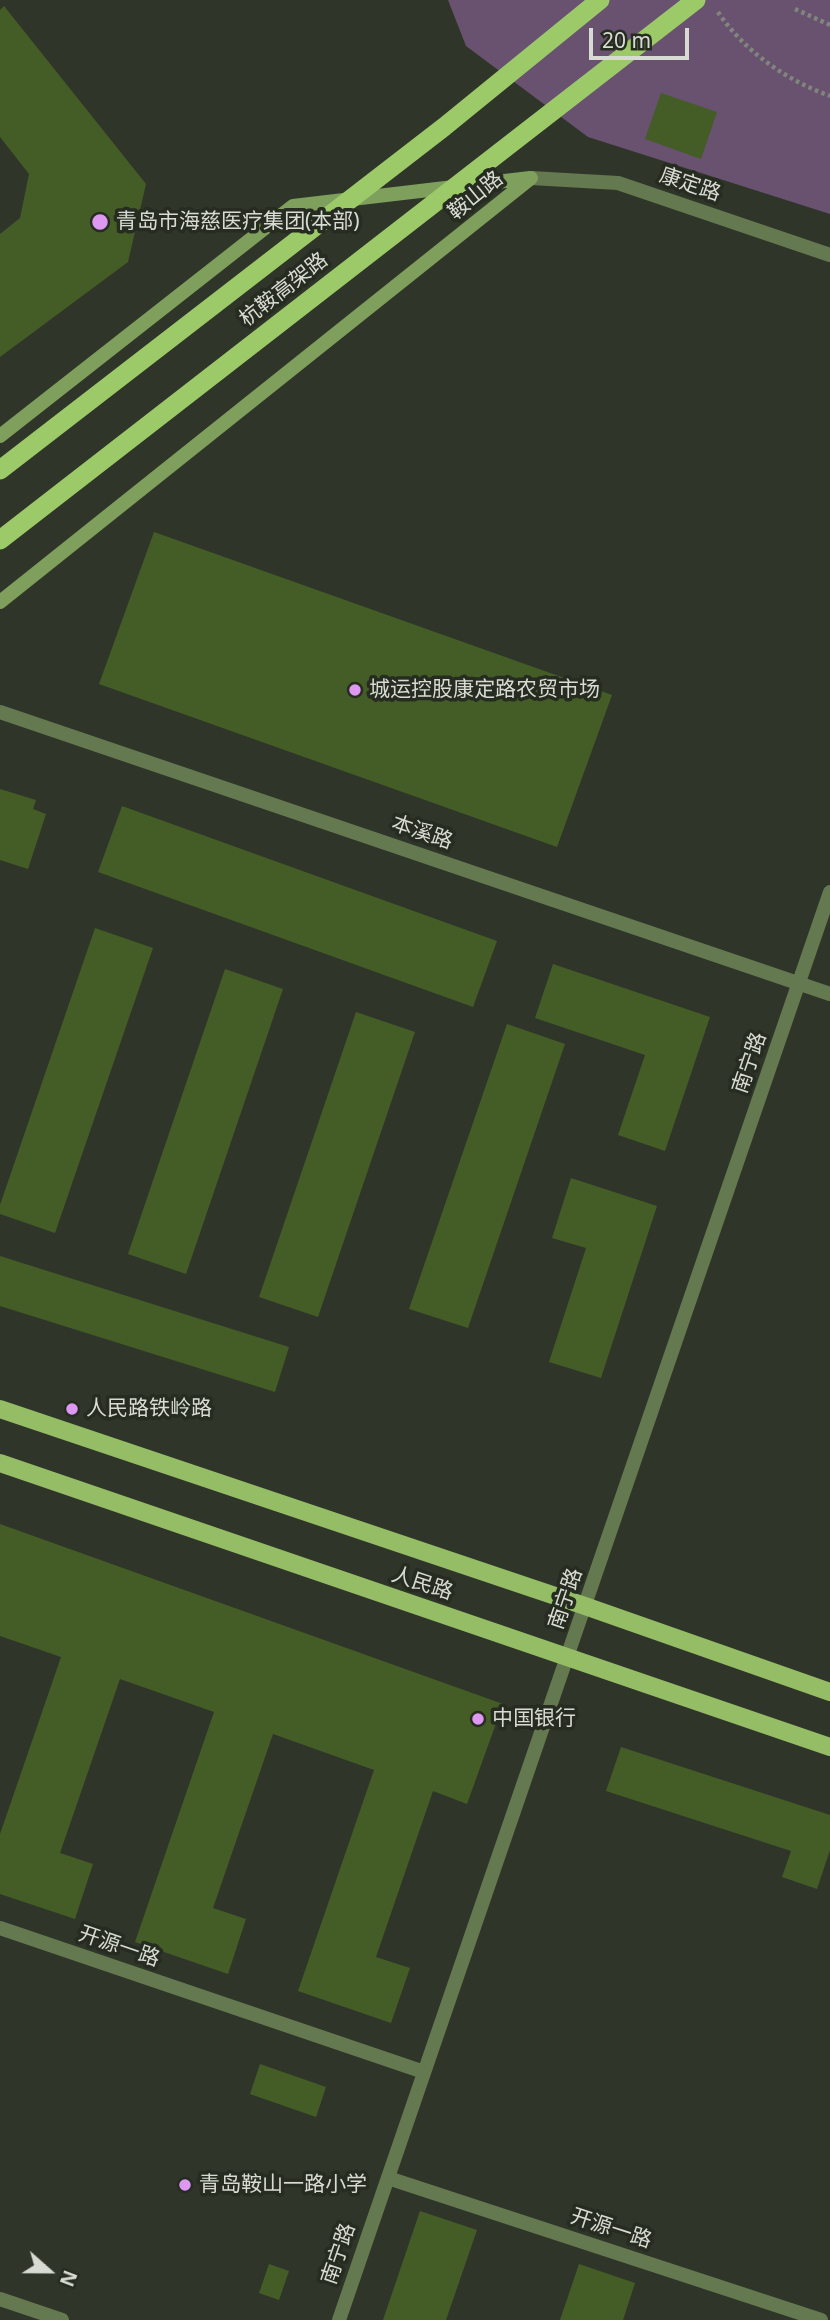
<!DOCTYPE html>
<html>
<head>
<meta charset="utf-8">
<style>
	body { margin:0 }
	#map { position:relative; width:830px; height:2320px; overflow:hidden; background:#2f3629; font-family:"Noto Sans",sans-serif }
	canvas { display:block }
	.north { position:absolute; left:14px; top:2236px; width:70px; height:70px; -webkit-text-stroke:5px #262c20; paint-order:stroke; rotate:111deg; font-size:19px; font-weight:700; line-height:28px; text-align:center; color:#d7dbd3 }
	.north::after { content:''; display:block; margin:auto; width:24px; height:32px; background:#d7dbd3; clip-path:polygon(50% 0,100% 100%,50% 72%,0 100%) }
	.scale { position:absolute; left:589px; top:28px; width:100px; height:32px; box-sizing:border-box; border:4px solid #d7dbd3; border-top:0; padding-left:9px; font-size:21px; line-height:24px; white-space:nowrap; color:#d7dbd3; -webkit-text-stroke:5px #262c20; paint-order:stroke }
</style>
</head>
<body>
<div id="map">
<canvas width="830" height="2320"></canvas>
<div class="north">N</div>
<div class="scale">20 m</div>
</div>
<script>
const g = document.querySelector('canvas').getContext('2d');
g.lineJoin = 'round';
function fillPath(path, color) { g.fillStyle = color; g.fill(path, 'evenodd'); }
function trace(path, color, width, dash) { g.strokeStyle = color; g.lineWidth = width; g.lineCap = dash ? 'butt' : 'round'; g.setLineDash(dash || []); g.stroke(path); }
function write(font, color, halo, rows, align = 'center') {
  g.font = font + ' "Noto Sans","Noto Sans SC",sans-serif'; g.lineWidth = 7; g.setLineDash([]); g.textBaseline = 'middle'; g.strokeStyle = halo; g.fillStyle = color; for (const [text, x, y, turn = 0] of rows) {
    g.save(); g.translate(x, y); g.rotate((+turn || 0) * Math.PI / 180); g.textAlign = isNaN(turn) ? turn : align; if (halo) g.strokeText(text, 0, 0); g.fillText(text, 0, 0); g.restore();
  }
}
const green = new Path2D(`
	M448 0H830V214L588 137 466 46Z`);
const building = new Path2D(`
	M4 6 146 184 128 262 0 357V234L20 218 29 174 0 137V10Z
	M661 93 717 112 701 159 645 139Z
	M154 532 612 695 557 847 99 684Z
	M0 789 36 800 33 809 46 814 28 869 0 860Z
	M122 806 497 941 473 1007 98 872Z
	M95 928 153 948 55 1233 0 1214V1205Z
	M553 964 710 1017 665 1151 618 1135 645 1055 535 1018Z
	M225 969 283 989 186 1274 128 1254Z
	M356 1012 415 1032 318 1317 259 1297Z
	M507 1024 565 1044 468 1328 409 1309Z
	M571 1178 657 1206 601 1378 549 1362 586 1248 552 1238Z
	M0 1256 289 1347 275 1392 0 1306Z
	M0 1524 503 1704 467 1804 433 1791 376 1957 410 1968 391 2023 298 1991 374 1770 273 1734 213 1908 246 1919 228 1974 135 1942 214 1712 120 1679 60 1853 93 1864 75 1919 0 1894V1834L61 1657 0 1636Z
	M621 1747 830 1815V1850L817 1889 782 1877 791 1851 606 1791Z
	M260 2064 326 2087 316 2117 250 2094Z
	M420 2211 477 2230 446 2320H383Z
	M269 2264 289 2271 279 2300 259 2293Z
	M579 2264 635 2283 623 2320H560Z`);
const path = new Path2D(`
	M795 9 830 25
	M718 12C744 51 786 80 830 96`);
const minor = new Path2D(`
	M0 1928 424 2072
	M388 2178 821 2320
	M0 2299 62 2320`);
const tertiary = new Path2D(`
	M531 178 618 183 830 255
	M0 712 830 994
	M339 2320 830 892`);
const secondary = new Path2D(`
	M0 436 293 206 530 178
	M0 602 531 178`);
const primary = new Path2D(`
	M0 1409 585 1606 830 1692
	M0 1463 830 1747`);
const trunkBridge = new Path2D(`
	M0 470 444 127 600 0
	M0 540 696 0`);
const markers = [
	[100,222,9,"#de98f2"],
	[355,690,7,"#de98f2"],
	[72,1409,7,"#de98f2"],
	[478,1719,7,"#de98f2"],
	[185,2185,7,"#de98f2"]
];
const streetNames = [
	["康定路",690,185,19],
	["鞍山路",476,196,-39],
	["杭鞍高架路",284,290,-38],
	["本溪路",422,833,19],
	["南宁路",750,1063,-71],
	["人民路",422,1584,18],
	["南宁路",566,1599,-71],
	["开源一路",119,1947,19],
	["开源一路",611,2229,18],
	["南宁路",339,2254,-71]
];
const poiNames = [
	["青岛市海慈医疗集团(本部)",116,222],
	["城运控股康定路农贸市场",369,690],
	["人民路铁岭路",86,1409],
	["中国银行",492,1719],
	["青岛鞍山一路小学",199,2185]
];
fillPath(green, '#695170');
fillPath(building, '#445d26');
trace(path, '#81867c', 4.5, [3.5, 3.5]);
trace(minor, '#64794f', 14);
trace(tertiary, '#64794f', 14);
trace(secondary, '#7f9f5c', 14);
trace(primary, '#94bd65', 18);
trace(trunkBridge, '#9dca69', 19);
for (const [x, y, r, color] of markers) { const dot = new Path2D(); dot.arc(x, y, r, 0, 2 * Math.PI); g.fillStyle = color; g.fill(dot); trace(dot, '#262c20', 2.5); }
write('21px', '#d7dbd3', '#262c20', streetNames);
write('21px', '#d7dbd3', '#262c20', poiNames, 'left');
</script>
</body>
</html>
